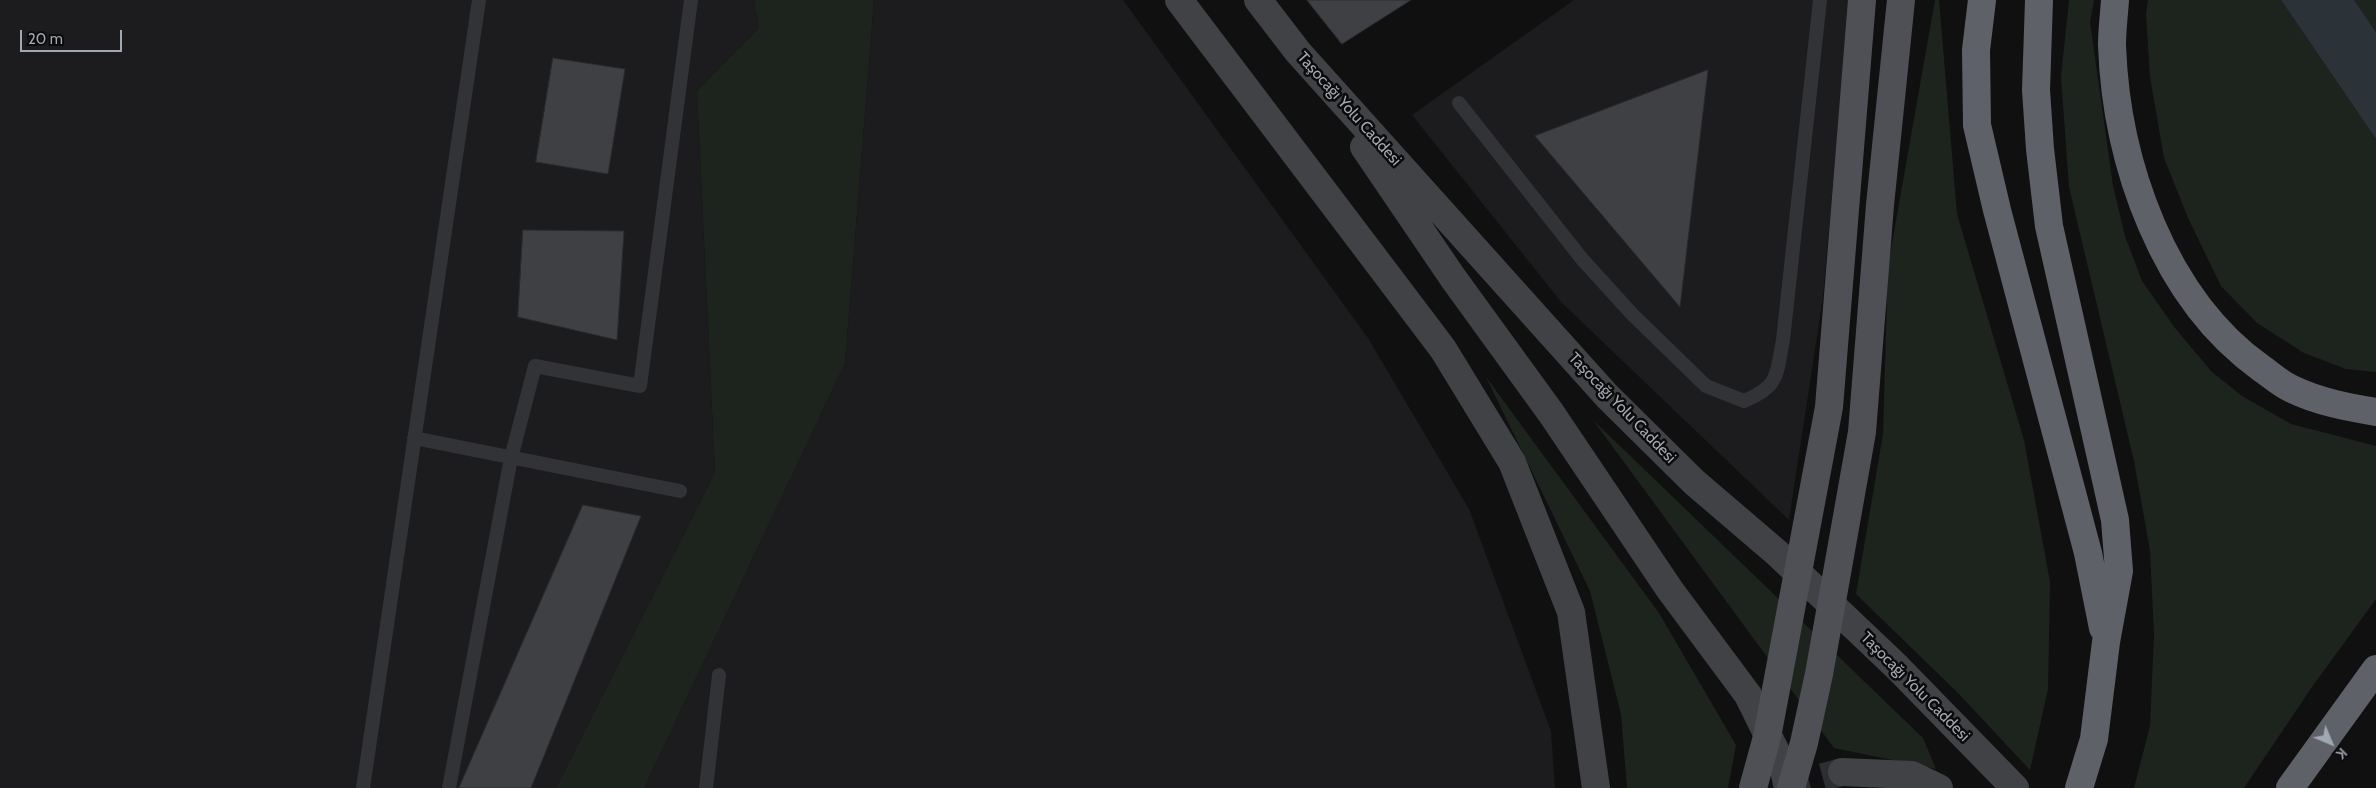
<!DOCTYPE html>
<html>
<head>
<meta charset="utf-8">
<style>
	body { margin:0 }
	#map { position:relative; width:2376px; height:788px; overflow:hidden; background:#101011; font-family:Cabin,sans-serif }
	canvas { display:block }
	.north { position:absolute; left:2306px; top:718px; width:50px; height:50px; -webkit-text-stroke:4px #0b0b0c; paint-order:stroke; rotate:135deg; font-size:14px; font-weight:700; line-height:20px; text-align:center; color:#a2a8b1 }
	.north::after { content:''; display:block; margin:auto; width:18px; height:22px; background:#a2a8b1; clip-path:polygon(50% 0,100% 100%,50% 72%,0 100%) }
	.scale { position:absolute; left:20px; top:30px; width:102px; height:22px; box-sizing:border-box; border:2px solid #a2a8b1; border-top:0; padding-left:6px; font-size:15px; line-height:18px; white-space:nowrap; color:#a2a8b1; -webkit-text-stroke:4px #0b0b0c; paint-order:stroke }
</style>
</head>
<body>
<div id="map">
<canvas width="2376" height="788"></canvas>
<div class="north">K</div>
<div class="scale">20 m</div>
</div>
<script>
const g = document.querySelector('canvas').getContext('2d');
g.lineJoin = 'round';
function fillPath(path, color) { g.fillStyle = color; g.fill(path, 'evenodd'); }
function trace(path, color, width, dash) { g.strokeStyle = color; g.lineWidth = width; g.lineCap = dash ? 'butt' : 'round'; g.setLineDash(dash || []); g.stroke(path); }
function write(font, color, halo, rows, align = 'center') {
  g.font = font + ' Cabin,sans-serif'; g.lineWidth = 5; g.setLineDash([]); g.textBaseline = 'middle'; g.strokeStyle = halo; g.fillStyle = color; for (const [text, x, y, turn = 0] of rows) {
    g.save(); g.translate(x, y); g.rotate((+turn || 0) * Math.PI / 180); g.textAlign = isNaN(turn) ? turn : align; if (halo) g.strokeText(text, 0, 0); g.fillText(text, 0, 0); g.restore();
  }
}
const built = new Path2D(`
	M0 0H754L759 28 697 91 715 473 556 788H0Z
	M874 0H1123L1368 338 1469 509 1551 731 1555 788H644L845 363Z
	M1574 0H1849L1823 297 1789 520 1562 303 1412 115Z`);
const green = new Path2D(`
	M754 0H874L845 363 644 788H556L715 473 697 91 759 28Z
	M1935 0H1939L1957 214 2024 440 2050 582 2048 689 2030 770 1958 693 1856 594 1883 434 1888 266Z
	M2069 0H2094L2090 22 2113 186 2125 236 2142 281 2175 328 2211 371 2242 396 2291 424 2376 446V599L2312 687 2244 788H2134L2150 726 2154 635 2150 550 2134 461 2069 187 2061 77Z
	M2148 0H2281L2376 139V372L2346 369 2304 353 2257 323 2221 286 2188 218 2164 158 2150 77 2146 14Z
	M2354 0H2376V32Z
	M1486 377 1659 613 1736 745 1728 788H1627L1621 714 1590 591Z
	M1593 420 1923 738 1936 769 1834 748Z`);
const water = new Path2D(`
	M2281 0H2354L2376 32V139Z`);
const building = new Path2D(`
	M1307 0H1411L1342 44Z
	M553 58 625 69 608 174 536 162Z
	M1708 70 1680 307 1535 136Z
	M523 230 624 231 617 340 518 317Z
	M583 505 641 516 531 788H459Z`);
const secondaryTunnel = new Path2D(`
	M1782 788 1842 772`);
const service = new Path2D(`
	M1459 103 1582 259 1632 314 1706 386 1744 401C1780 386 1776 375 1783 340L1820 0
	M414 438 680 491
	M363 788 479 0
	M449 788 511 458 535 366 640 386 691 0
	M706 788 719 675`);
const secondary = new Path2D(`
	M1179 0 1443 349 1512 462 1571 612 1596 788
	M1258 0 1298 52 1607 396 1694 482 1777 553 1897 667 2015 788
	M1364 147 1453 278 1551 413 1670 590 1748 695 1783 766 1788 788
	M1842 772 1912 775 1939 788`);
const motorway = new Path2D(`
	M1982 0 1976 50 1977 125 1997 210 2088 553 2103 628
	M2039 0 2036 90 2040 149 2049 226 2115 520 2119 571 2106 642 2094 739 2079 788
	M2115 0C2114 15 2112 30 2112 45 2116 162 2163 298 2261 368 2271 375 2281 384 2292 389 2319 402 2347 407 2376 412
	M2290 788 2376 669`);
const primaryBridge = new Path2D(`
	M1753 788 1767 737 1829 407 1862 0
	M1791 788 1804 743 1819 674 1862 432 1880 205 1901 0`);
const streetNames = [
	["Taşocağı Yolu Caddesi",1349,109,48],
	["Taşocağı Yolu Caddesi",1622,408,46],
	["Taşocağı Yolu Caddesi",1915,687,45]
];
fillPath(built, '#1c1c1e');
fillPath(green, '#1d241d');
fillPath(water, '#2b3339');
fillPath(building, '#3f4044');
trace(building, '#2a2b2d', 1);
trace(secondaryTunnel, '#2d2e31', 28, [28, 14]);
trace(service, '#313336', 14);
trace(secondary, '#404246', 28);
trace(motorway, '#5e6167', 28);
trace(primaryBridge, '#4e5055', 28);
write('16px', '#a2a8b1', '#0b0b0c', streetNames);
</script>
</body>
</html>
